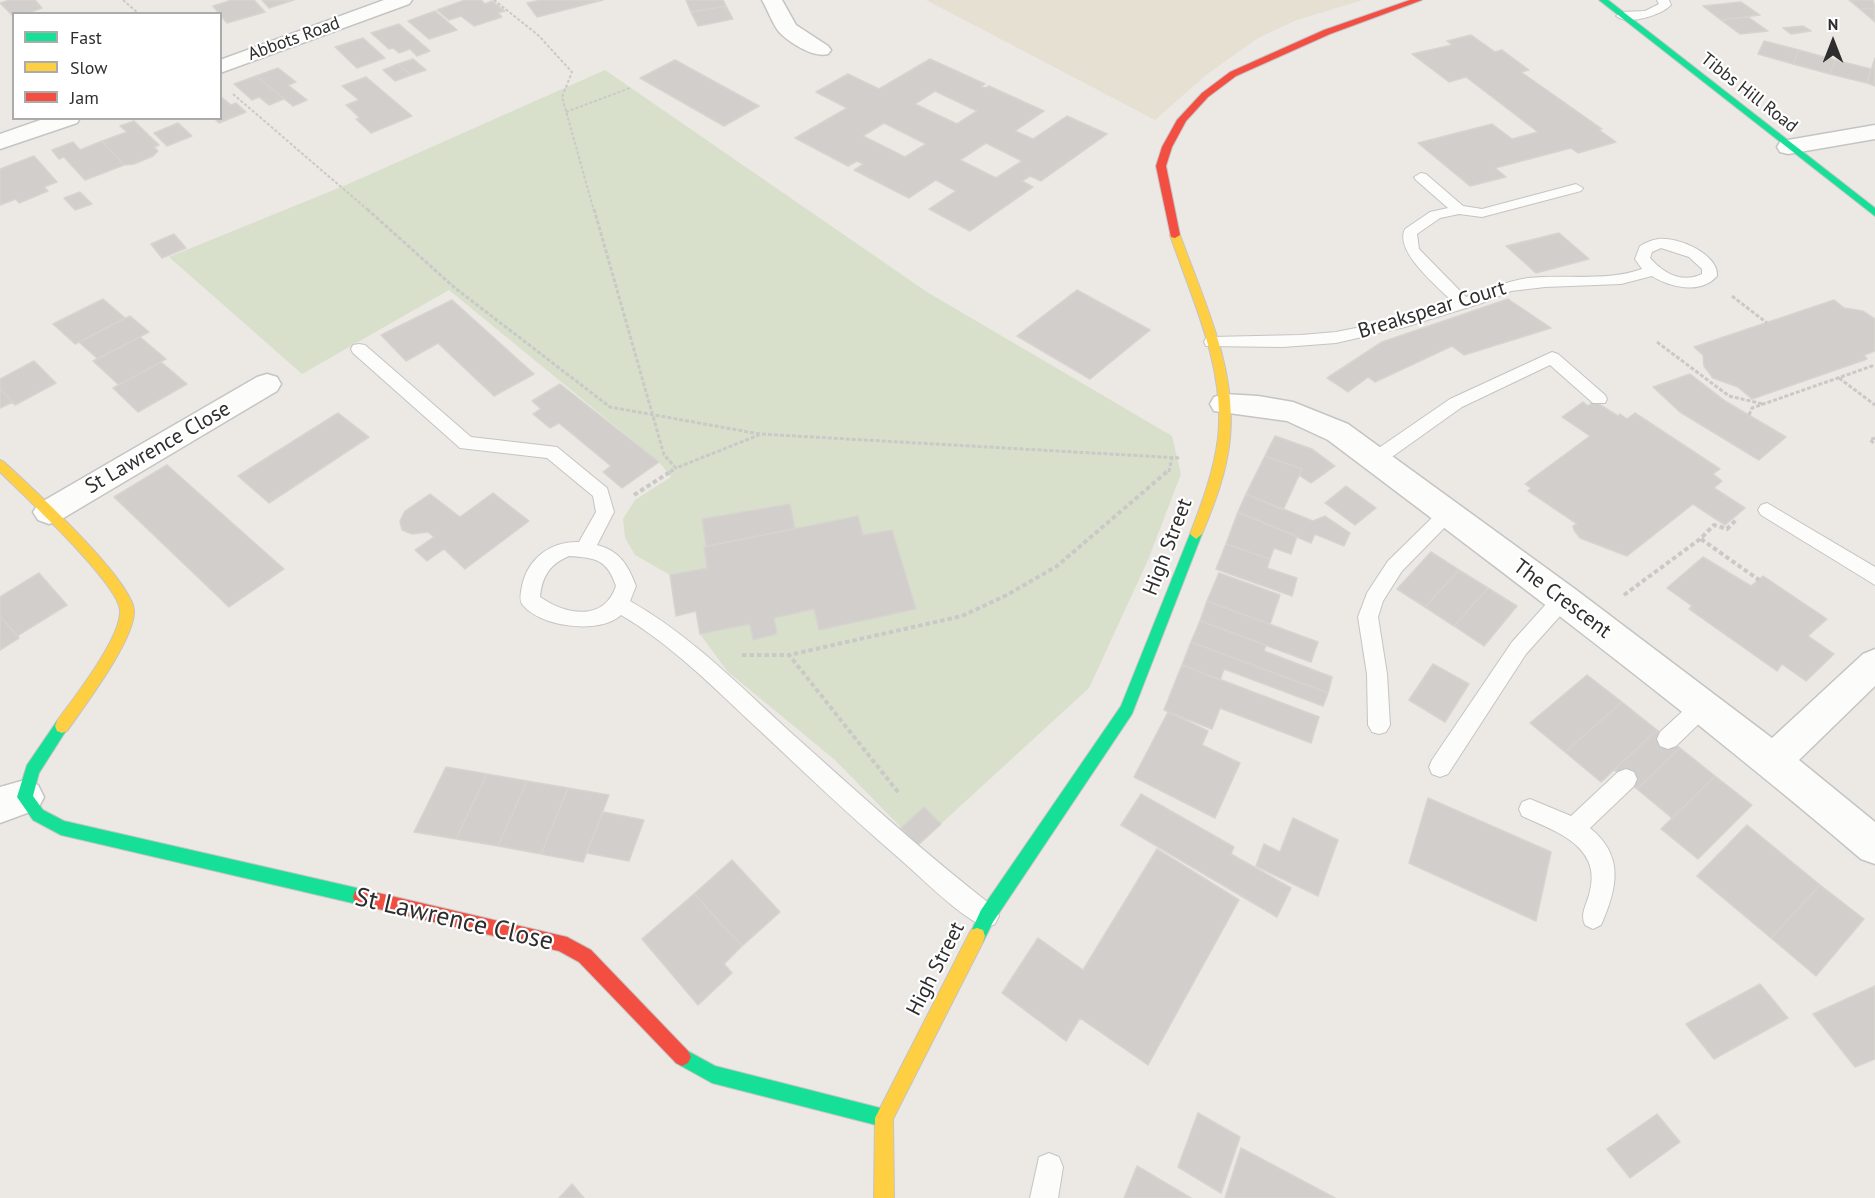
<!DOCTYPE html>
<html>
<head>
<meta charset="utf-8">
<style>
	body { margin:0 }
	#map { position:relative; width:1875px; height:1198px; overflow:hidden; background:#ece8e4; font-family:"PT Sans",sans-serif }
	canvas { display:block }
	.legend { position:absolute; left:12px; top:12px; width:210px; height:108px; box-sizing:border-box; background:#fff; border:2px solid #ababab; margin:0; padding:8px 10px; list-style:none; font-size:18px; color:#2e2e2e }
	.legend li { display:flex; align-items:center; gap:12px; height:30px }
	.legend b { width:30px; border:2px solid #ababab }
	.north { position:absolute; left:1803px; top:12px; width:60px; height:60px; -webkit-text-stroke:4px #fff; paint-order:stroke; rotate:0deg; font-size:16px; font-weight:700; line-height:24px; text-align:center; color:#2e2e2e }
	.north::after { content:''; display:block; margin:auto; width:21px; height:27px; background:#2e2e2e; clip-path:polygon(50% 0,100% 100%,50% 72%,0 100%) }
</style>
</head>
<body>
<div id="map">
<canvas width="1875" height="1198"></canvas>
<ul class="legend">
<li><b style="height:8px;background:#16e098"></b>Fast</li>
<li><b style="height:8px;background:#ffcf43"></b>Slow</li>
<li><b style="height:8px;background:#f24e42"></b>Jam</li>
</ul>
<div class="north">N</div>
</div>
<script>
const g = document.querySelector('canvas').getContext('2d');
g.lineJoin = 'round';
function fillPath(path, color) { g.fillStyle = color; g.fill(path, 'evenodd'); }
function trace(path, color, width, dash) { g.strokeStyle = color; g.lineWidth = width; g.lineCap = dash ? 'butt' : 'round'; g.setLineDash(dash || []); g.stroke(path); }
function write(font, color, halo, rows, align = 'center') {
  g.font = font + ' "PT Sans",sans-serif'; g.lineWidth = 4.5; g.setLineDash([]); g.textBaseline = 'middle'; g.strokeStyle = halo; g.fillStyle = color; for (const [text, x, y, turn = 0] of rows) {
    g.save(); g.translate(x, y); g.rotate((+turn || 0) * Math.PI / 180); g.textAlign = isNaN(turn) ? turn : align; if (halo) g.strokeText(text, 0, 0); g.fillText(text, 0, 0); g.restore();
  }
}
const education = new Path2D(`
	M926 0H1363L1297 20 1258 38 1206 75 1155 120Z`);
const cemetery = new Path2D(`
	M605 70 927 292 1172 436 1181 474 1148 560 1089 688 918 845 835 760 727 671 700 634 750 624 754 640 777 634 774 618 814 609 819 630 916 608 892 530 863 535 857 516 795 529 790 504 703 519 707 568 670 575 635 555 625 538 623 519 635 500 671 477 659 462 449 290 302 374 169 257 346 185Z`);
const building = new Path2D(`
	M10 0H35L42 8 25 14H14V17L0 3Z
	M232 0H254L265 12 227 23 213 6Z
	M262 0H294L269 8Z
	M465 0H481L485 4 492 1 505 11 498 13 502 17 474 26 461 16 449 20 437 10Z
	M541 0H603L537 17 527 3Z
	M686 0H723L726 6 691 12Z
	M1849 0H1873L1875 8 1860 9Z
	M1741 2 1760 15 1721 20 1703 6Z
	M726 6 733 19 698 26 691 12Z
	M1875 8V22L1860 9Z
	M435 11 457 30 429 39 408 21Z
	M1748 17 1768 31 1740 34 1721 20Z
	M399 24 430 51 417 56 410 49 399 53 393 48 389 49 371 33Z
	M1803 26 1811 31 1791 34 1783 28Z
	M1471 35 1495 52 1502 50 1529 70 1521 72 1602 129 1599 130 1616 142 1578 153 1571 148 1495 168 1506 177 1470 186 1418 143 1492 124 1512 139 1538 132 1466 77 1449 82 1412 54 1452 45 1447 41Z
	M363 38 385 58 357 68 335 47Z
	M1764 41 1799 50 1793 64 1758 54Z
	M1799 50 1835 60 1830 74 1793 64Z
	M1875 58V86L1867 83Z
	M413 59 426 70 411 75 398 64Z
	M930 59 985 84 981 87 985 88 989 86 1044 111 1015 131 1033 139 1067 116 1107 134 1041 181 1030 176 1022 181 1033 187 970 231 929 209 956 191 936 180 909 198 854 170 863 164 857 161 848 166 795 138 847 108 816 92 848 74 879 89ZM935 91 977 111 957 124 915 104ZM884 123 926 144 905 157 863 136ZM986 143 1022 161 996 178 960 160Z
	M675 60 759 106 724 126 640 78Z
	M1835 60 1871 69 1867 83 1830 74Z
	M398 64 411 75 395 81 383 70Z
	M278 68 296 82 288 85 307 100 293 106 256 76Z
	M256 76 284 99 269 105 259 97 252 100 234 84Z
	M366 77 412 116 371 133 356 119 360 118 346 105 359 100 342 86Z
	M220 96 231 105 236 103 246 112 219 123 214 118H220Z
	M134 121 159 145 154 147 158 151 153 156 134 164 124 165 102 141 127 132 120 126Z
	M178 123 192 136 167 146 154 133Z
	M102 141 124 165 85 180 64 157 59 159 52 150 73 142 80 150Z
	M34 156 57 182 44 187 48 191 19 203 16 199 0 205V169Z
	M80 192 92 204 75 210 64 198Z
	M1559 233 1589 259 1536 273 1506 246Z
	M174 234 186 248 162 258 151 244Z
	M1077 290 1150 330 1090 379 1017 336Z
	M103 299 125 318 75 344 53 324Z
	M1508 299 1551 328 1464 355 1452 346 1375 382 1368 377 1348 392 1327 378 1382 342Z
	M452 300 534 374 494 396 438 343 406 361 381 335Z
	M1834 300 1844 308 1863 311 1875 319V351L1864 355 1867 359 1752 399 1738 387 1713 378 1704 366 1703 355 1694 347Z
	M130 316 149 332 98 359 79 342Z
	M140 337 166 359 119 385 93 361Z
	M34 361 56 383 15 405 0 389V379Z
	M161 362 187 384 138 412 113 388Z
	M1690 374 1725 401 1786 437 1759 460 1680 412 1653 387Z
	M560 384 659 462 622 488 603 472 611 466 559 423 550 428 533 414 541 409 532 401Z
	M0 389 13 402 0 408Z
	M1594 401 1618 416 1620 414 1627 419 1635 413 1720 469 1713 474 1722 481 1714 488 1745 508 1725 525 1693 504 1627 556 1580 538 1574 530 1573 526 1577 524 1528 491 1531 488 1525 484 1590 436 1562 417 1583 402 1588 406Z
	M338 413 369 437 269 503 238 476Z
	M1275 436 1312 449 1335 466 1311 483 1299 475 1302 469 1265 456Z
	M1265 456 1302 469 1283 510 1246 494Z
	M167 465 284 569 229 607 114 497Z
	M1346 486 1376 508 1355 525 1325 503Z
	M493 493 529 521 465 569 444 549 427 561 415 550 434 537 428 532 412 534 402 530 400 521 405 511 430 494 460 517Z
	M1246 494 1313 521 1325 516 1350 533 1344 546 1315 534 1311 543 1238 512Z
	M790 504 795 529 706 546 702 519Z
	M1238 512 1297 536 1291 554 1274 548 1270 559 1226 544Z
	M858 516 863 535 892 530 916 609 819 630 814 609 774 618 777 634 753 640 750 624 700 634 696 611 676 616 670 575 707 568 704 547Z
	M1226 544 1270 559 1267 568 1297 578 1292 596 1216 569Z
	M1431 552 1459 570 1425 607 1397 589Z
	M1703 557 1751 586 1763 576 1827 619 1808 636 1834 654 1806 681 1782 664 1777 671 1689 609 1692 606 1667 588Z
	M1459 570 1488 588 1454 626 1425 607Z
	M39 573 67 605 17 636 0 616V597Z
	M1219 573 1280 595 1270 624 1207 601Z
	M1488 588 1517 606 1484 646 1454 626Z
	M1207 601 1318 642 1311 662 1200 621Z
	M0 616 19 638 0 650Z
	M1200 621 1266 645 1264 651 1332 677 1328 693 1191 642Z
	M1191 642 1328 693 1323 706 1224 669 1220 680 1182 665Z
	M1433 664 1469 684 1445 722 1409 700Z
	M1182 665 1319 717 1311 743 1220 708 1212 729 1164 710Z
	M1587 675 1622 702 1565 752 1530 723Z
	M1622 702 1657 730 1601 782 1565 752Z
	M1168 712 1208 731 1202 745 1240 763 1215 818 1134 777Z
	M1657 730 1680 748 1637 789 1614 770Z
	M1680 748 1715 776 1672 818 1637 789Z
	M446 767 487 774 456 839 414 832Z
	M487 774 527 781 498 846 456 839Z
	M1715 776 1752 805 1698 859 1661 829Z
	M527 781 568 788 541 854 498 846Z
	M568 788 609 795 583 862 541 854Z
	M1141 794 1234 847 1231 854 1291 888 1277 917 1121 825Z
	M1428 798 1551 852 1536 921 1409 863Z
	M924 807 941 824 918 845 901 828Z
	M603 812 644 820 629 861 587 853Z
	M1293 818 1338 840 1318 896 1256 866 1264 844 1280 852Z
	M1747 825 1820 885 1771 938 1697 876Z
	M1157 849 1239 900 1148 1065 1080 1018 1066 1041 1002 993 1038 938 1083 970Z
	M732 860 780 912 742 946 694 894Z
	M1820 885 1864 919 1816 976 1771 938Z
	M694 894 742 946 724 964 732 973 698 1005 642 939Z
	M1760 984 1788 1018 1714 1059 1686 1024Z
	M1875 986V1059L1855 1067 1813 1014Z
	M1198 1113 1240 1137 1221 1193 1178 1167Z
	M1657 1114 1680 1142 1630 1178 1607 1149Z
	M1241 1148 1335 1198H1225Z
	M1137 1166 1191 1198H1124Z
	M572 1184 584 1198H559Z`);
const pathFar2 = new Path2D(`
	M123 0 139 14
	M494 0 538 35 572 72 562 97 594 211
	M233 94 369 211
	M566 112 630 88`);
const pathFar1 = new Path2D(`
	M367 209 455 288 610 407 760 434 1180 458
	M594 209 664 455 676 468 759 435
	M1732 296 1767 323
	M1657 342 1729 396 1763 404
	M1839 378 1875 405
	M1749 415 1752 408 1875 365
	M1875 438 1870 440 1875 444
	M670 472 676 468
	M1169 472 1172 457`);
const path = new Path2D(`
	M634 495 673 470
	M1701 539 1759 580
	M1624 595 1700 539 1714 525 1727 529 1736 520
	M742 655H789
	M898 792 789 655 962 616 1007 595 1057 566 1169 470`);
const lane = new Path2D(`
	M1657 0H1669L1671 5C1661 15 1628 26 1616 16L1622 12 1645 11 1659 4Z
	M1421 173 1426 174 1463 206 1482 209 1576 184 1583 188 1581 191 1482 217 1459 214 1440 218 1417 234 1419 249 1466 297C1487 291 1505 281 1528 278 1565 274 1606 282 1642 269L1635 259 1640 246C1645 243 1652 240 1658 239 1677 236 1719 254 1717 276 1701 295 1669 287 1652 276L1621 284 1545 287 1511 291 1482 303 1405 327 1336 343 1283 347 1206 346 1204 342 1206 338 1212 337 1301 335 1336 332 1381 323 1452 301C1437 286 1394 251 1405 229L1430 212 1448 208 1416 180 1414 177ZM1661 248 1689 257 1702 269V274C1682 284 1663 273 1650 258L1652 252Z
	M359 344 365 345 471 437 557 447 607 488 614 512 597 545C620 551 628 565 636 586L630 601C690 635 738 684 788 730 856 791 923 852 995 908L999 916 995 924 987 928C960 917 924 880 901 860 852 818 805 773 757 728 714 688 672 645 621 615 600 635 539 627 522 604 519 599 521 592 522 586 528 558 551 541 579 542L596 512 593 496 547 458 460 448 353 353 351 349 353 345ZM569 556C596 558 607 559 616 586 604 622 566 615 540 597 542 576 550 564 569 556Z
	M1552 352 1558 354 1605 395 1607 399 1605 403H1593L1550 365 1462 407 1382 464 1376 466 1370 464 1367 459 1370 454 1450 399Z
	M1767 503 1875 567V585L1761 515 1758 510 1761 505Z
	M1448 506 1454 508 1457 513 1454 518 1402 571 1383 601 1378 617 1387 674 1390 725 1386 732 1379 734 1372 732 1368 725 1367 674 1358 617 1367 593 1388 561 1442 508Z
	M1563 591 1570 593 1573 599 1570 605 1526 654 1448 774 1440 777 1432 774 1429 767 1432 760 1512 642 1556 593Z
	M1703 697 1710 699 1713 706 1710 713 1676 746 1668 749 1660 746 1657 739 1660 732 1696 699Z
	M1626 769 1634 772 1637 779 1634 786 1590 828C1625 856 1617 889 1601 925L1593 929 1585 925C1580 914 1586 906 1589 895 1604 847 1557 832 1522 816L1519 809 1522 802 1530 799 1571 816 1618 772Z
	M1049 1153 1059 1157 1063 1167 1058 1198H1030L1039 1157Z`);
const street = new Path2D(`
	M384 0H412L409 4 220 73V60Z
	M762 0H782L796 25 828 46 831 50 828 54C814 58 792 44 781 34 773 26 768 10 762 0Z
	M46 118H80L77 123 0 149V134Z
	M1875 125V139L1788 154 1780 152 1777 147 1780 142 1788 140Z
	M267 374 277 377 281 384 277 391 60 520 49 524 38 520 33 512 38 504 257 377Z
	M1224 394 1258 396 1293 402 1348 424 1575 589 1772 738 1863 654 1875 649V686L1799 760 1875 822V864L1861 859C1689 712 1508 576 1328 440L1287 421 1214 411 1210 404 1214 397Z
	M25 780 38 785 44 797 38 809 0 823V787Z`);
const fast = new Path2D(`
	M1599 0H1608L1875 208V216Z
	M1196 529 1202 534 1132 714 993 922 983 942 977 944 971 942 969 936 981 910 1121 706 1190 534Z
	M62 719 67 721 69 726 39 773 33 796 43 810 64 821 361 889 367 891 369 897 367 903 361 905 61 835 33 820 17 797 27 765 57 721Z
	M682 1048 715 1066 884 1109 890 1112 893 1118 890 1124 884 1127 712 1083 676 1063 673 1057 676 1051Z`);
const slow = new Path2D(`
	M1175 232 1180 235C1203 299 1237 368 1230 438 1227 471 1215 503 1202 534L1196 539 1190 534C1202 503 1214 471 1218 438 1226 369 1192 299 1170 235Z
	M0 460 4 462C31 487 130 577 134 610 136 638 84 707 67 731L62 733 57 731 55 726 57 721C73 699 122 637 120 610 118 583 23 495 0 472Z
	M977 928 983 930 985 936 983 942 893 1119 894 1198H874L875 1118 971 930Z`);
const jam = new Path2D(`
	M1410 0H1422L1330 34 1236 76 1208 97 1186 121 1172 147 1166 166 1180 235 1175 238 1171 237 1156 166 1162 147 1177 120 1202 93 1230 72 1324 30Z
	M361 889 567 937 591 950 688 1051 691 1057 688 1063 682 1066 676 1063 579 962 559 951 361 905 355 903 353 897 355 891Z`);
const farStreetnames = [
	["Abbots Road",294,39,-20],
	["Tibbs Hill Road",1749,93,38]
];
const streetNames = [
	["Breakspear Court",1432,310,-17],
	["St Lawrence Close",158,448,-30],
	["High Street",1168,547,-69],
	["The Crescent",1562,599,37],
	["High Street",936,969,-63]
];
const nearStreetnames = [
	["St Lawrence Close",454,920,13]
];
fillPath(education, '#e6e0d3');
fillPath(cemetery, '#d8e0cc');
fillPath(building, '#d1cecb');
trace(building, '#d7d4d0', 1.5);
trace(lane, '#c5c4c5', 2);
trace(street, '#c5c4c5', 3);
trace(fast, '#c5c4c5', 2);
trace(slow, '#c5c4c5', 2);
trace(jam, '#c5c4c5', 2);
trace(pathFar2, '#c9c9c8', 2, [3, 2]);
trace(pathFar1, '#c9c9c8', 3, [4, 2]);
trace(path, '#c9c9c8', 4, [4.5, 3]);
fillPath(lane, '#fcfcfb');
fillPath(street, '#fcfcfb');
fillPath(fast, '#16e098');
fillPath(slow, '#ffcf43');
fillPath(jam, '#f24e42');
write('18px', '#2e2e2e', '#fff', farStreetnames);
write('21px', '#2e2e2e', '#fff', streetNames);
write('26px', '#2e2e2e', '#fff', nearStreetnames);
</script>
</body>
</html>
